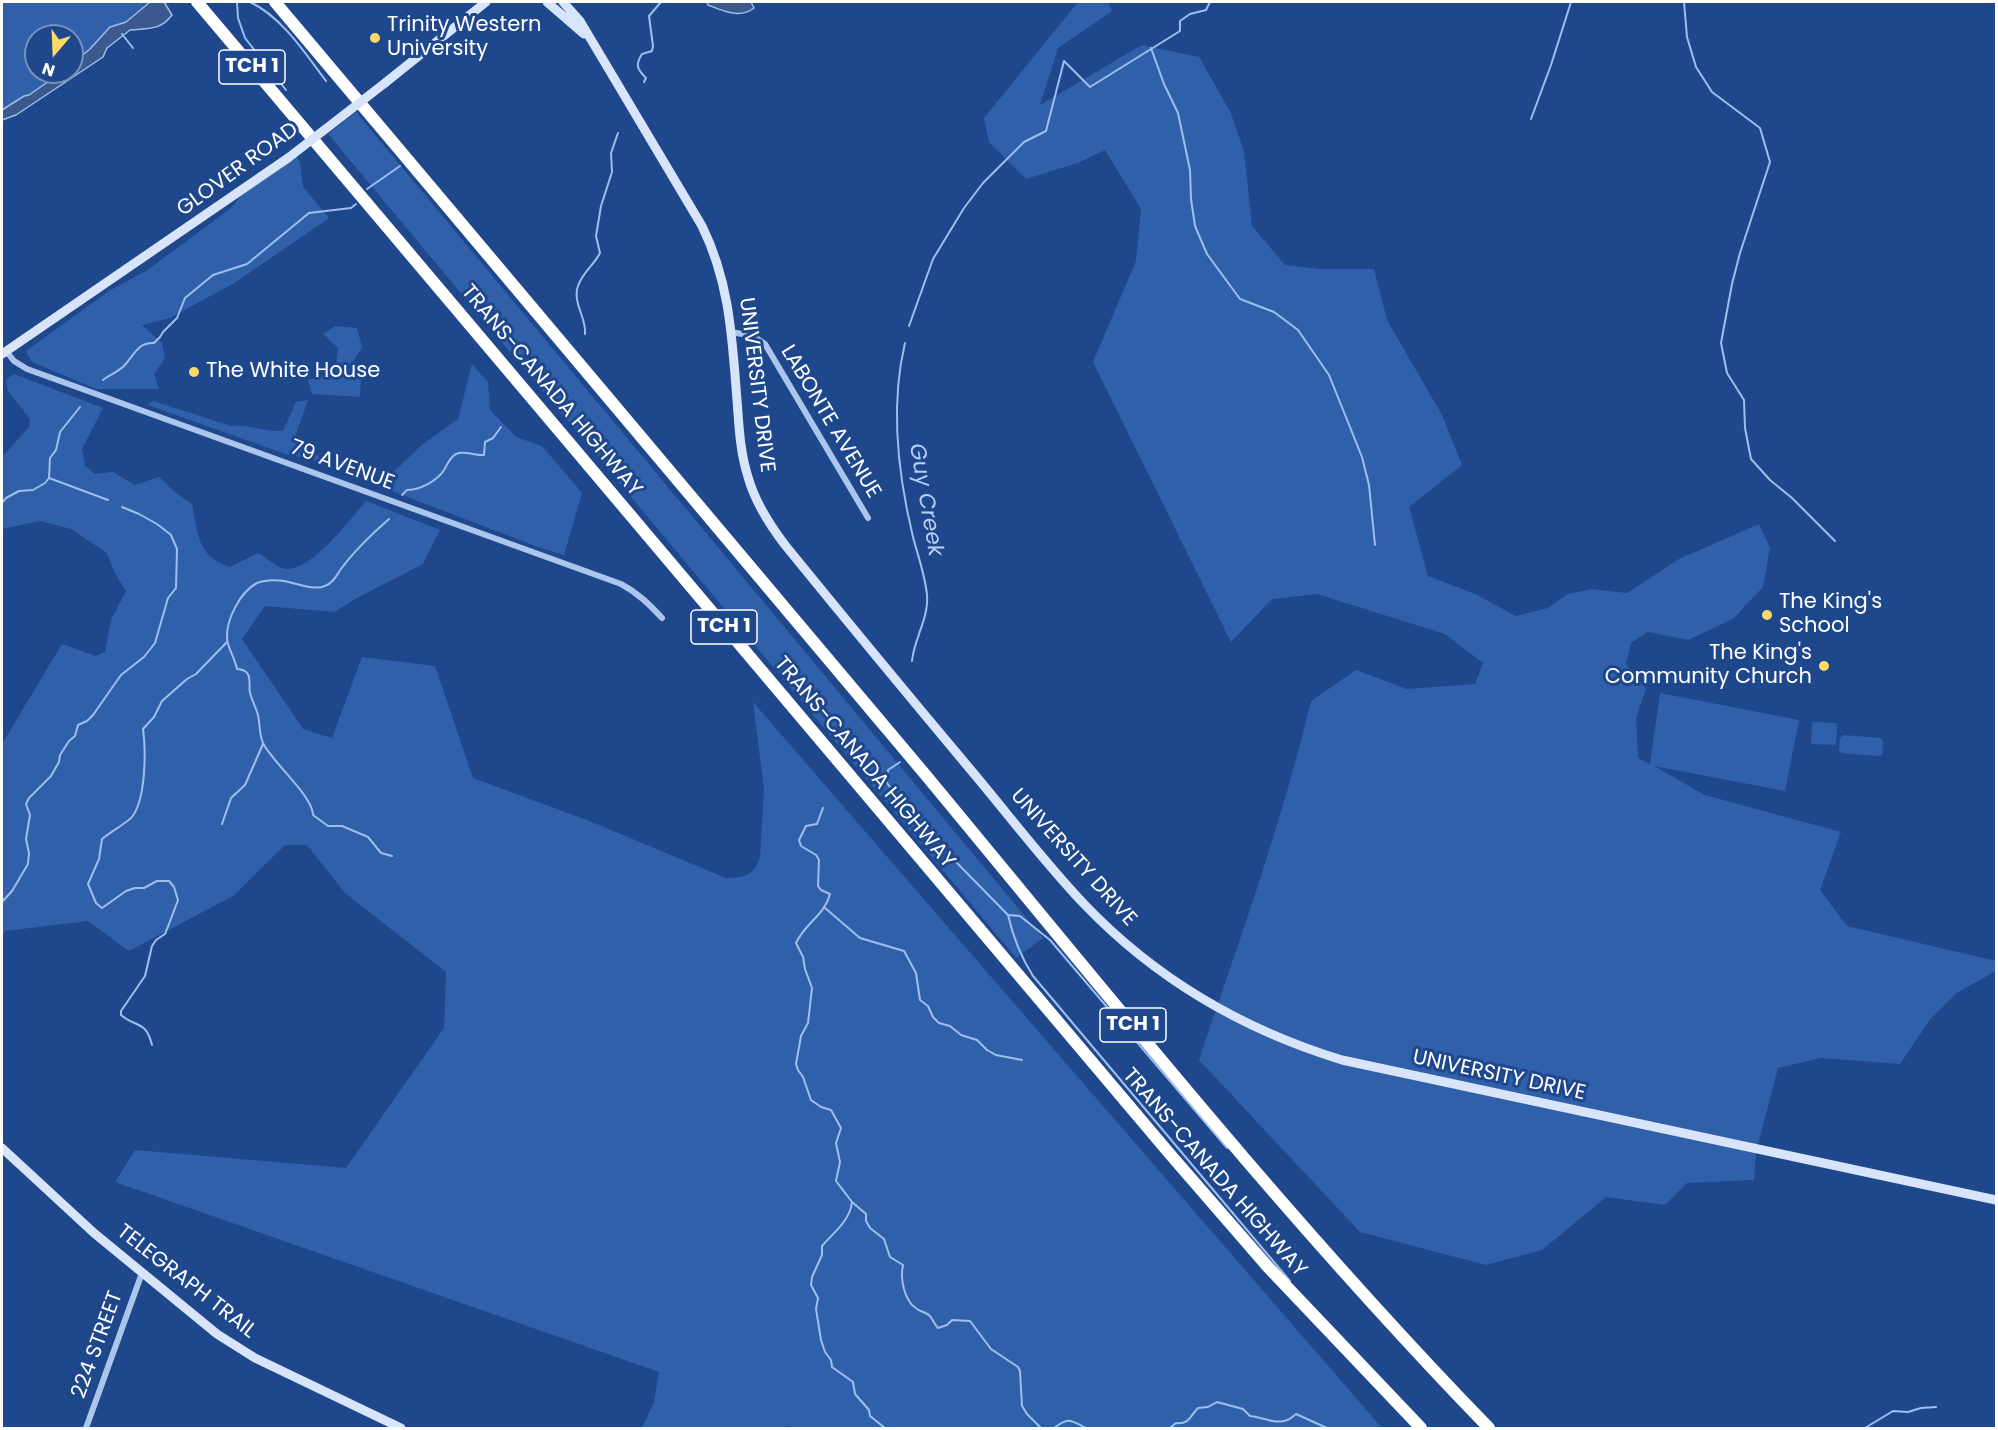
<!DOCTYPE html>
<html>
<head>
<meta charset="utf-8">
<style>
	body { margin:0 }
	#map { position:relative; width:1998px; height:1430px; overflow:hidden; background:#1e478c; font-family:Poppins,sans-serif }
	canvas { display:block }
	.frame { position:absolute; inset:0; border:3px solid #fff; pointer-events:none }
	.north { position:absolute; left:24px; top:24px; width:60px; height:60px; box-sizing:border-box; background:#1e478c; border:2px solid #7891ba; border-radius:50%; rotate:199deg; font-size:16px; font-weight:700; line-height:24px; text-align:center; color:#fff }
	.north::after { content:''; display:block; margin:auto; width:21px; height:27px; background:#fbda6a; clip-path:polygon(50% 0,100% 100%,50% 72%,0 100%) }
</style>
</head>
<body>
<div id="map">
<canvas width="1998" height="1430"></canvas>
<div class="frame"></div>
<div class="north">N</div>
</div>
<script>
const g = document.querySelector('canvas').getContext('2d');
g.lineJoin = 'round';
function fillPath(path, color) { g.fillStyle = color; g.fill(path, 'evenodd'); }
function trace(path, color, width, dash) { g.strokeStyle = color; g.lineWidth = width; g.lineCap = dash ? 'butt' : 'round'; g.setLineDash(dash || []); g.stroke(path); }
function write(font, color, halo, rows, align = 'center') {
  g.font = font + ' Poppins,sans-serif'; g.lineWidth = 6; g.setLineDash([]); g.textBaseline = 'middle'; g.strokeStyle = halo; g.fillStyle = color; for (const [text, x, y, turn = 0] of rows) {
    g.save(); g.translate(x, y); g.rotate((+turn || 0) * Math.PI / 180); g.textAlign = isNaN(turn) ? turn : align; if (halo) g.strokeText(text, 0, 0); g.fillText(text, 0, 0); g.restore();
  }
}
const green = new Path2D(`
	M2 2H146L147 3 126 22 110 27 90 49 72 64V36H36V72H62L29 95 24 96 2 110Z
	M1078 2H1108L1112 11 1058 48 1040 105 1142 45 1199 57 1230 111 1244 151 1252 226 1285 265 1320 269H1374L1387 320 1442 415 1462 465 1409 507 1428 576 1475 594 1516 616 1548 608 1568 594 1591 589 1627 593 1679 559 1759 524 1770 548 1763 587 1733 619 1688 640 1648 632 1631 643 1626 664 1646 689 1636 718 1638 758 1650 764 1660 693 1799 720 1785 791 1654 766 1705 795 1841 832 1820 890 1847 926 1996 961V971L1958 992 1931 1018 1900 1064 1821 1058 1778 1068 1756 1152 1754 1180 1687 1183 1665 1205 1606 1197 1542 1250 1486 1265 1360 1232 1199 1060C1239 941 1282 823 1311 701L1356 670 1407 689 1475 684 1483 663 1445 634 1317 594 1272 599 1231 642 1093 362 1136 261 1141 209 1105 150 1078 163 1026 179 989 142 984 118Z
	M356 112 1043 938 1016 958 328 134Z
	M294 153 300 162 303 187 329 218 236 282 170 318 142 325 162 343 165 358 154 374 159 389H96L32 362 26 351 109 291 146 271 230 209 244 192Z
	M335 326 357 328 362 347 350 367 361 377 360 397 312 394 308 380 335 374 338 348 323 334Z
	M472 364 488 382 490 410 516 437 542 446 582 493 564 555 538 547 389 490 386 479 423 444 458 419Z
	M14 374 103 408 82 449 85 466 95 474 113 472 135 485 159 477 176 493 192 504C198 533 197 557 230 567L258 553C266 558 274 565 282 568 308 577 351 518 366 501L440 530 423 564 357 598 334 612 265 606 242 639 303 729 332 738 362 657 435 666 473 778 592 822 726 878C744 878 755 875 760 857L764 789 753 702 1382 1428H796L786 1426 784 1428H642L654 1402 659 1372 115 1182 135 1150 346 1168 444 1028 446 972 345 893 307 845H285L233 896 129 951 88 921 5 931 2 937V744L62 644 96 656 105 652 111 620 126 591 114 571 107 553 71 529 40 521 2 529V457L29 427 30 419 8 391 6 380Z
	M308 400 294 439 327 462 288 455 148 405 153 401 231 426C249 424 265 432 283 431L296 402Z
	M1812 722 1837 723 1836 745 1811 744Z
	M1843 735 1881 738 1883 742 1882 755 1878 756 1842 753 1839 750 1840 738Z`);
const water = new Path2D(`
	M150 2H164L172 15C160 31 148 28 130 30L107 48 103 57 16 115 2 120V110L24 96 29 95 62 72H72V64L90 49 110 27 126 22Z
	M707 2H751L754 8C740 19 723 11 708 5Z`);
const stream = new Path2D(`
	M237 2 238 18 245 38 286 90
	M250 2C282 17 305 53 326 81
	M1684 2 1687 37 1696 67 1712 92 1760 128 1770 162 1740 253 1732 284 1721 343 1727 373 1744 400 1745 428 1751 459 1770 480 1792 498 1835 541
	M122 34 133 48
	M1151 48 1164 84 1178 113 1190 170 1191 199 1195 226 1207 254 1240 299 1274 312 1298 330 1329 375 1362 457 1369 485 1375 545
	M644 82 646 78C637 69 635 65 642 54L652 51 653 46 649 16 661 2
	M1531 119 1551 65 1571 2
	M367 189 400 166
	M909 326 933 259 964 208 983 183 1024 142 1046 131 1064 61 1090 87 1180 31V21L1190 14 1206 10 1210 2
	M585 334C587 319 572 302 578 286 582 273 594 265 600 253L596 236 601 206 612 172 611 153 618 133
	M905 343C890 405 898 475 913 537 918 556 925 575 927 595 929 618 914 639 912 661
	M103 380C109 375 118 372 124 366 134 355 138 342 154 343L160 337 163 332 177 318 185 298 213 275 247 264 309 213 351 208 356 204
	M49 478 108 500
	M402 495 407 490C420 490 437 481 444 470 447 465 450 457 456 454 464 450 476 456 484 455L485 442 493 438 501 427
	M2 503 6 498 19 491 33 490 45 483 49 478 50 458 56 450 60 432 80 407
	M389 519C372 534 354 551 341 569 336 576 333 583 325 586 314 591 296 583 284 581 276 580 265 580 257 583 240 592 226 620 227 638 227 647 235 658 237 669 254 670 248 683 250 693 252 700 256 708 258 715 260 724 259 734 263 743 272 762 313 796 313 815L328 826H342L368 837 381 853 392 856
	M900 762 888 770 887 783 911 816 1008 915C1013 937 1021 957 1033 976L1290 1281
	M823 808 817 824 806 826 799 840 801 846 816 855 819 860 818 886 821 890 830 894C825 915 805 923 796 943L803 957 805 969 812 988 808 1023 801 1036 796 1064 798 1070 803 1077 811 1100 821 1107 831 1110 841 1128 836 1143 840 1162 836 1181 852 1202 866 1214V1221L870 1228 884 1239 890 1257 903 1265C900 1279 904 1301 917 1309 921 1312 926 1312 930 1316 933 1320 934 1324 938 1328L947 1325 952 1320 970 1321 991 1349 1018 1367 1020 1371 1022 1406 1027 1414 1041 1428
	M222 824 231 798 245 785 263 744
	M2 902 12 891 28 864 29 853 26 839 30 815 26 804 29 798 51 776 59 762 60 755 69 741 75 736 78 725 87 721 93 715 121 675 144 657 155 643 168 598 176 588 177 549 171 535 157 524 139 514 122 507
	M825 908 860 938 904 951 916 973 920 1000 928 1006 933 1017 939 1023 950 1026 961 1035 977 1040 987 1050 996 1055 1022 1060
	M1008 915 1020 916 1050 940 1227 1148
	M152 1045C146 1020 136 1028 121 1015V1011L145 976 152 946 156 940 165 934 169 924 178 900 174 887 169 881H157L144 888H135L126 891 102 908 96 903 88 884 99 859 102 839C109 833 128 822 132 817 146 799 146 751 143 729L154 717 162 701 187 679 196 674 227 642
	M852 1202C850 1221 833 1233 822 1246V1255L812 1277 811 1285 818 1298 816 1309 821 1340 825 1352 831 1360 832 1367 853 1382 855 1394 869 1410 870 1416 885 1428
	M1054 1428C1069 1417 1070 1420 1086 1428
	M1170 1428 1176 1423C1189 1425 1190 1416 1198 1408L1208 1407 1217 1402 1243 1409 1250 1416C1261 1417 1277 1425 1287 1420 1291 1419 1293 1416 1296 1414L1327 1428
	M1865 1428 1893 1411 1908 1412 1921 1408 1936 1407`);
const street = new Path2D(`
	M731 332 753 336 765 344 868 518
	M6 351 14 361 27 369 621 584C638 593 649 604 662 618
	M86 1428 142 1273`);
const secondary = new Path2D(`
	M547 2 584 34
	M563 2 580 21 702 226C730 283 732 338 737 400 739 426 740 452 748 477 755 502 769 524 785 545 846 620 908 695 970 769 1008 814 1044 862 1085 905 1156 979 1244 1030 1342 1060L1996 1200
	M385 83 486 2
	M2 354 288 158
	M2 1148 94 1233 217 1334 255 1358 401 1428`);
const highway = new Path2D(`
	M197 2 1169 1153 1268 1267 1421 1428
	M275 2C492 258 709 514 924 773 1108 995 1288 1221 1489 1428`);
const secondaryBridge = new Path2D(`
	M288 158 385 83`);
const markers = [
	[375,38,6,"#fbda6a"],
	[194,372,6,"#fbda6a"],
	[1767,615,6,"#fbda6a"],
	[1824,666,6,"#fbda6a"]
];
const shields = [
	[252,67,66],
	[724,627,66],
	[1133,1025,66]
];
const shieldNames = [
	["TCH 1",252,67],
	["TCH 1",724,627],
	["TCH 1",1133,1025]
];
const poiNames = [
	["Trinity Western",387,26],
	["University",387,50],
	["The White House",206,372],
	["The King's",1779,603],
	["School",1779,627],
	["The King's",1812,654,"right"],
	["Community Church",1812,678,"right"]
];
const streetNames = [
	["GLOVER ROAD",238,170,-36],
	["UNIVERSITY DRIVE",756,385,83],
	["TRANS-CANADA HIGHWAY",551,391,50],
	["LABONTE AVENUE",830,422,59],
	["79 AVENUE",342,466,20],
	["TRANS-CANADA HIGHWAY",864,763,50],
	["UNIVERSITY DRIVE",1073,858,48],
	["UNIVERSITY DRIVE",1499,1076,12],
	["TRANS-CANADA HIGHWAY",1214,1173,49],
	["TELEGRAPH TRAIL",186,1282,38],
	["224 STREET",98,1345,-70]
];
const waterNames = [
	["Guy Creek",925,500,80]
];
fillPath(green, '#3160aa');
fillPath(water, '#3b598c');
trace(water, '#9ebfee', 1.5);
trace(stream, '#9ebfee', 2);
trace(street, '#abc5ec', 6);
trace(secondary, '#d7e4f9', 9);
trace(highway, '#fff', 12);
trace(secondaryBridge, '#d7e4f9', 9);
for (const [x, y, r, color] of markers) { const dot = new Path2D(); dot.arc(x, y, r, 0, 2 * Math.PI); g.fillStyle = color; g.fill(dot); trace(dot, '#1e478c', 2); }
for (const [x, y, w] of shields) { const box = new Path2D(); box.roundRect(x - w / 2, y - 17, w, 34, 4.5); g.fillStyle = '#1e478c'; g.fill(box); trace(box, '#fff', 1.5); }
write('bold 20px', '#fff', null, shieldNames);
write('21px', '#fff', '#1e478c', poiNames, 'left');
write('21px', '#fff', '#1e478c', streetNames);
write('italic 22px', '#b7cff3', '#1e478c', waterNames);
</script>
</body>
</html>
